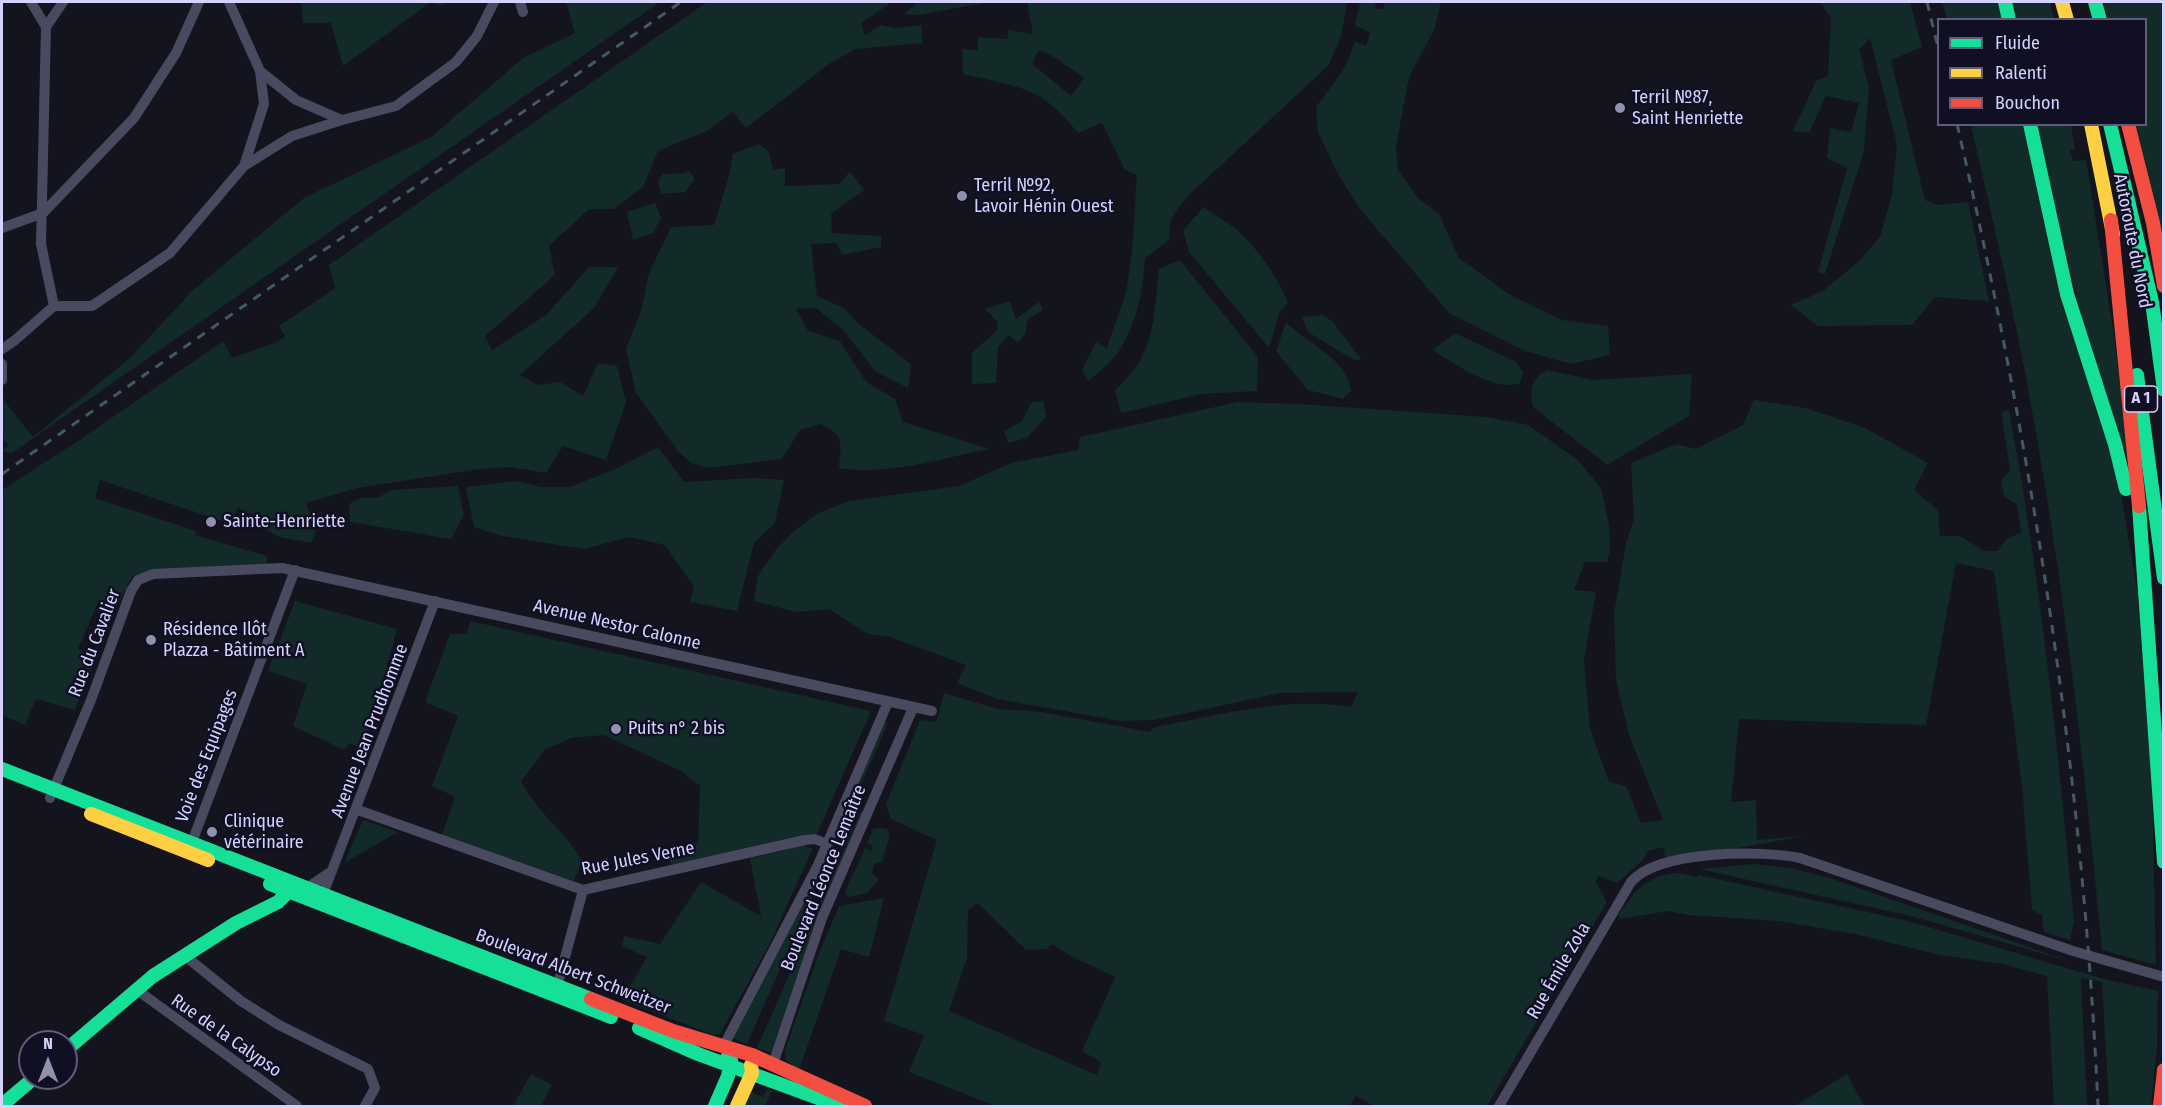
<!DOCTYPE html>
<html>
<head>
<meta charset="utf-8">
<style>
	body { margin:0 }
	#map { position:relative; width:2165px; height:1108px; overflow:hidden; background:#14141e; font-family:"Fira Sans Condensed",sans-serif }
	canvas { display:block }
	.frame { position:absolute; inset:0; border:3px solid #d5d3fd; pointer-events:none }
	.legend { position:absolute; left:1937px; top:18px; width:210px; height:108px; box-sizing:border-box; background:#110f23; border:2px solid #5f5d7a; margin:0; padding:8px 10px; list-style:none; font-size:18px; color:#d5d3fd }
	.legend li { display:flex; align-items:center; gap:12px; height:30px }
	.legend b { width:30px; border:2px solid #5f5d7a }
	.north { position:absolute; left:18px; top:1030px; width:60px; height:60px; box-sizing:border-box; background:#110f23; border:2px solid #5f5d7a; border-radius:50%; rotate:0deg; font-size:16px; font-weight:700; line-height:24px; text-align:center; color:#d5d3fd }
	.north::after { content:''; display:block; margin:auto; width:21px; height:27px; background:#9190af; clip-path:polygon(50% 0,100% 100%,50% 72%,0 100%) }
</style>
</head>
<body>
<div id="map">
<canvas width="2165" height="1108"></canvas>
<div class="frame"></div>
<ul class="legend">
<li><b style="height:8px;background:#16e098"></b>Fluide</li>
<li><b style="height:8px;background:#ffcf43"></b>Ralenti</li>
<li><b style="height:8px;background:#f24e42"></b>Bouchon</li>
</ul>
<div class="north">N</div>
</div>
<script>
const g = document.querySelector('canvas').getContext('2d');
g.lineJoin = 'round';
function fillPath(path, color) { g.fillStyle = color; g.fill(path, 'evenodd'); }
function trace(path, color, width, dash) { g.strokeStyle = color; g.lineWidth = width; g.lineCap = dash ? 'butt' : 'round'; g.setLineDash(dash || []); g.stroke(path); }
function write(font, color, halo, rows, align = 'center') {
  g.font = font + ' "Fira Sans Condensed",sans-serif'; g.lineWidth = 5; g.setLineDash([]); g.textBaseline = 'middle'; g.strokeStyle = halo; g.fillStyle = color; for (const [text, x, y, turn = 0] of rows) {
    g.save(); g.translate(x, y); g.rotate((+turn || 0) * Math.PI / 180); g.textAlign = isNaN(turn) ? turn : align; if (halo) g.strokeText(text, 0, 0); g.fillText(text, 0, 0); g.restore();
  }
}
const green = new Path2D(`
	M301 2H445L443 6 431 2 343 66 331 23H303Z
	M566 2H660L12 453 2 451 8 446 2 436V398L33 437 130 358 193 290 304 198 431 137 523 58 575 33Z
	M707 2H892L861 23 865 35 881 25 895 28 921 25 923 43 855 49 829 64 746 128 733 112 707 131 658 151 643 187 614 209H589L549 246 555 275 485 336 492 350 546 315 589 267H618L594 308 520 375 538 385 560 382 583 396 598 363 617 366 626 402 606 460 563 446 546 473 511 467 479 469 357 488 306 503 316 532 311 543 280 537 253 523 254 515 238 508 231 524 100 480 95 498 196 531 195 535 267 556V566L150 570 132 576 118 605 99 600 78 649 96 657 75 710 36 699 25 725 2 715V490L81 439 223 341 232 358 277 342 285 336 279 326 335 288 329 265Z
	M918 2H990L918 15 904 14Z
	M1031 2H1347L1341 37 1328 66 1189 195C1177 210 1167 218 1170 239L1145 258C1143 290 1137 323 1119 351 1112 362 1098 372 1089 381L1082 370 1096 342 1107 349C1112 329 1122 309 1126 291 1134 253 1134 213 1137 175L1125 170 1102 123 1078 133C1042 86 1018 87 963 74L962 49 978 50V37L1008 39V30L1033 34 1027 3ZM1039 50 1056 58 1084 78 1071 96 1032 64Z
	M1360 2H1375L1376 9H1383L1385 2H1441L1435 28 1409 77 1396 146 1398 170 1418 198 1439 214 1459 258 1510 295 1562 320 1608 326 1610 355 1571 364 1525 351 1449 313 1359 208 1338 174 1318 132 1316 107 1344 69 1355 42 1366 46 1370 33 1355 25Z
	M1820 2H1910L1922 47 1891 60 1925 200 1938 205 1968 202 1989 301 1935 297 1912 325 1818 326 1791 305 1823 291 1858 262 1880 237 1892 194 1897 145 1870 38 1859 49 1869 87 1864 151 1825 274 1818 272 1847 168 1827 158 1830 128 1851 132 1859 103 1826 96 1809 133 1793 131 1816 81 1828 76 1831 18Z
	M1942 2H1999L2003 19H1947Z
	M2009 2H2050L2054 19H2013Z
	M2103 2H2163V253L2134 125 2146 124V20L2108 19Z
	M1971 125H2024L2120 488 2137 589 2152 785 2156 965 2102 950C2084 759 2062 567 2026 378 2010 293 1990 209 1971 125Z
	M2034 125H2071L2075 149 2070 150 2073 161 2086 160 2114 335 2128 458 2098 383Z
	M759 144 769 152 773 170 785 168V186L840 184 850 171 864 190 831 214 832 233 881 236V247L842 255 837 243 811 244 817 296 844 308 859 324 911 364 908 388 875 371 844 331 816 308 796 309 808 331 840 341 866 382 895 399 903 422 990 449C941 458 889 476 839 468 841 443 845 435 820 424L800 430 782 459 709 468 691 463 678 451 636 393 626 349 641 311 649 273 671 227 714 225 729 176 733 154Z
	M689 171 695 179 685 192 661 194 658 181 663 174 685 173Z
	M655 203 661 218 653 233 633 240 627 212Z
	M1204 207C1215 216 1229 222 1239 232 1260 252 1276 275 1288 302L1279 314 1269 348 1189 252 1183 230Z
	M1180 260 1258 357 1257 391 1201 394 1121 413 1115 390C1155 357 1154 317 1159 269Z
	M1010 301 1016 319 1039 302 1043 310 1028 319 1025 334 1018 343 1009 335 998 347 996 383 972 384V353L997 330 998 322 985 309Z
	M1322 315 1333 322 1361 359 1354 360 1308 332 1302 317Z
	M1286 322C1309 345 1346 357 1351 391L1343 399 1308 390 1276 351Z
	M1455 333 1516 362 1523 372 1520 383C1495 393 1454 363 1433 350Z
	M1547 370 1593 380 1692 374 1689 416 1607 465 1533 407C1530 388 1530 380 1547 370Z
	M1754 400 1806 408 1865 428 1928 463 1914 490 1938 510 1940 536H1960L1984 551H1998L2007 538 2021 533 2017 505 2004 496 2001 481 2010 470 2001 412 2009 410C2041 580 2058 750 2074 921L2070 940 2044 932 2042 915 2032 910 2022 786 1994 571 1956 563 1926 725 1739 719 1731 802 1756 800 1757 840 1804 836 1666 861 1663 847 1648 851 1642 861 1617 883 1598 876 1596 882 1607 902 1487 1106H1374L1356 1096 1349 1106H996L909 1072 924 1035 884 1021 937 840 891 819 886 804 920 720 936 722 944 693 998 709 1042 712 1149 732 1155 727C1218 715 1286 696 1351 707L1358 692 1280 693 1154 720 1121 721 997 699 957 683 966 665 890 637 868 634 829 609 796 612 754 601 758 576 774 552 792 533 818 513 849 501 959 486 1011 463 1078 450 1080 437 1238 402 1299 404 1486 417 1528 425 1578 460 1601 488 1609 525 1610 550 1607 562H1585L1574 590 1596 592 1584 660 1590 728 1609 782 1626 786 1641 823 1663 820 1629 735 1616 680 1614 613 1626 543 1634 519 1631 463 1677 444 1696 449 1743 425ZM978 903 1026 950 1047 949 1052 944 1071 956 1115 977 1082 1051 1101 1062 1097 1075 949 1011 967 958 968 910Z
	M1043 401 1046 416 1027 438 1008 443 1004 431 1022 421 1031 403Z
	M658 447 684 482 753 478 784 480 775 523 754 543 737 611 690 602 694 587 665 545 629 537 584 549 502 536 474 527 466 487 517 481 541 487H570L615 469Z
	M458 486 464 515 451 539 350 522 349 504 361 498H378L390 490Z
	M295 601 397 629 364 749 349 743 344 750 293 726 307 684 268 671Z
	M470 621 871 711 817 834 671 865 668 853 698 843 700 786 681 771 604 735 571 738 545 750 521 781C537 812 564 831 582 860L574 881 442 835 455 797 432 786 458 716 425 702 450 634H467Z
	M884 722 888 723 856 796 852 794Z
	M861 811 865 812 772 1053 757 1048Z
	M363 820 398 832 344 863Z
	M880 828 887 829 890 834 882 862 874 864 872 873 879 879 867 893 847 897 845 892 865 848 871 851 873 846 867 843 873 829Z
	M833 837 837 839 747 1044 732 1038Z
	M805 842 806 847 813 848 771 941 720 1034 714 1035 622 1000 647 957 622 946 624 936 660 944 701 882 761 916 750 858 783 851Z
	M1754 864 1791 868 1830 878 2069 961 1911 916 1699 869Z
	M1678 873 1698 877 1699 875 1908 921 2104 979 2158 991 2157 1046 2151 1106H2109L2102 982 2081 978 2087 1106H2054L2047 976 2003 964 1940 955 1855 934 1779 921 1689 915 1668 911 1620 919 1618 916C1634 891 1647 875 1678 873Z
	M884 898 869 957 841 949 799 1070 786 1061 785 1050 818 956 839 906Z
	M531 1074 552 1085 541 1106H513Z
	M1847 1074 1864 1106H1795Z
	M767 1089 772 1091 765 1106H744L751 1092 763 1097Z`);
const street = new Path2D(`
	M31 2 46 27
	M229 2 260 71 264 104 244 166
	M520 2 523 12
	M260 71 296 100 342 120 396 106 456 62 477 36 494 2
	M2 228 43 213 134 118 176 53 199 2
	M54 306H92L170 253 244 166 292 136 342 120
	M2 349 14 341 54 306 41 244 46 27 63 2
	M2 364V380
	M50 798 91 700 131 591 138 580 153 574 282 568 932 711
	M358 810 583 890 805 840 815 839 827 844
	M189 850 295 570
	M307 888 332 871
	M323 894 435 601
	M185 956 241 1001 279 1025 368 1069 375 1088 365 1106
	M137 990 297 1106
	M556 991 583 890
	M724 1045 818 865 888 702
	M773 1064 822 918 913 708
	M1499 1106 1631 882C1657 850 1762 850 1800 858L2073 951 2164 977`);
const fast = new Path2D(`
	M2005 2 2009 20
	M2095 2 2100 20
	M2030 124 2067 294 2115 444 2126 489
	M2110 124 2152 302 2164 390
	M2137 375 2164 578
	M2139 506 2164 862
	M2 769 591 999
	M270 884 611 1017
	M639 1028 698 1054 840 1106
	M66 1050 153 976 236 923 278 902 288 892
	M2 1105 34 1078
	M715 1106 728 1076 731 1060 728 1056`);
const slow = new Path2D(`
	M2062 2 2067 20
	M2091 124 2113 234
	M91 814 208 860
	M737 1106 752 1073 751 1065`);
const jam = new Path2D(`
	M2128 124 2153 223 2164 286
	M2111 220 2139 506
	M591 999 673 1031 752 1055 865 1106
	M2160 1106 2164 1070`);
const rail = new Path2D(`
	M1927 2 1938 47
	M1957 124C2032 447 2083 776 2098 1106
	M2 474 681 2`);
const markers = [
	[1620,108,6,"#9190af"],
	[962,196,6,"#9190af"],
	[211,522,6,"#9190af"],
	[151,640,6,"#9190af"],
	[616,729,6,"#9190af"],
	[212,832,6,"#9190af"]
];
const shields = [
	[2141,399,33]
];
const shieldNames = [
	["A 1",2141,399]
];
const poiNames = [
	["Terril №87,",1632,98],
	["Saint Henriette",1632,119],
	["Terril №92,",974,186],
	["Lavoir Hénin Ouest",974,207],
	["Sainte-Henriette",223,522],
	["Résidence Ilôt",163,630],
	["Plazza - Bâtiment A",163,651],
	["Puits n° 2 bis",628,729],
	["Clinique",224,822],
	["vétérinaire",224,843]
];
const streetNames = [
	["Autoroute du Nord",2132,241,79],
	["Avenue Nestor Calonne",617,625,13],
	["Rue du Cavalier",95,643,-69],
	["Avenue Jean Prudhomme",370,731,-69],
	["Voie des Equipages",207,756,-69],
	["Rue Jules Verne",638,859,-11],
	["Boulevard Léonce Lemaître",824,878,-68],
	["Rue Émile Zola",1559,971,-60],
	["Boulevard Albert Schweitzer",573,972,21],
	["Rue de la Calypso",226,1036,35]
];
fillPath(green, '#122a28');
trace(street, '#494a5f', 10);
trace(fast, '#16e098', 14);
trace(slow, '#ffcf43', 14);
trace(jam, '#f24e42', 14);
trace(rail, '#425966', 3, [9, 8]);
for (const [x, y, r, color] of markers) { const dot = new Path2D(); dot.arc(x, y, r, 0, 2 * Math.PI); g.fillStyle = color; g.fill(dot); trace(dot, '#110f23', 2); }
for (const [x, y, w] of shields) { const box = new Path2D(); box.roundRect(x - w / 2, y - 13, w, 26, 4.5); g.fillStyle = '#110f23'; g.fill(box); trace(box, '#d5d3fd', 1.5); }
write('bold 16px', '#d5d3fd', null, shieldNames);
write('18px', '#d5d3fd', '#110f23', poiNames, 'left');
write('18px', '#d5d3fd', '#110f23', streetNames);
</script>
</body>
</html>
